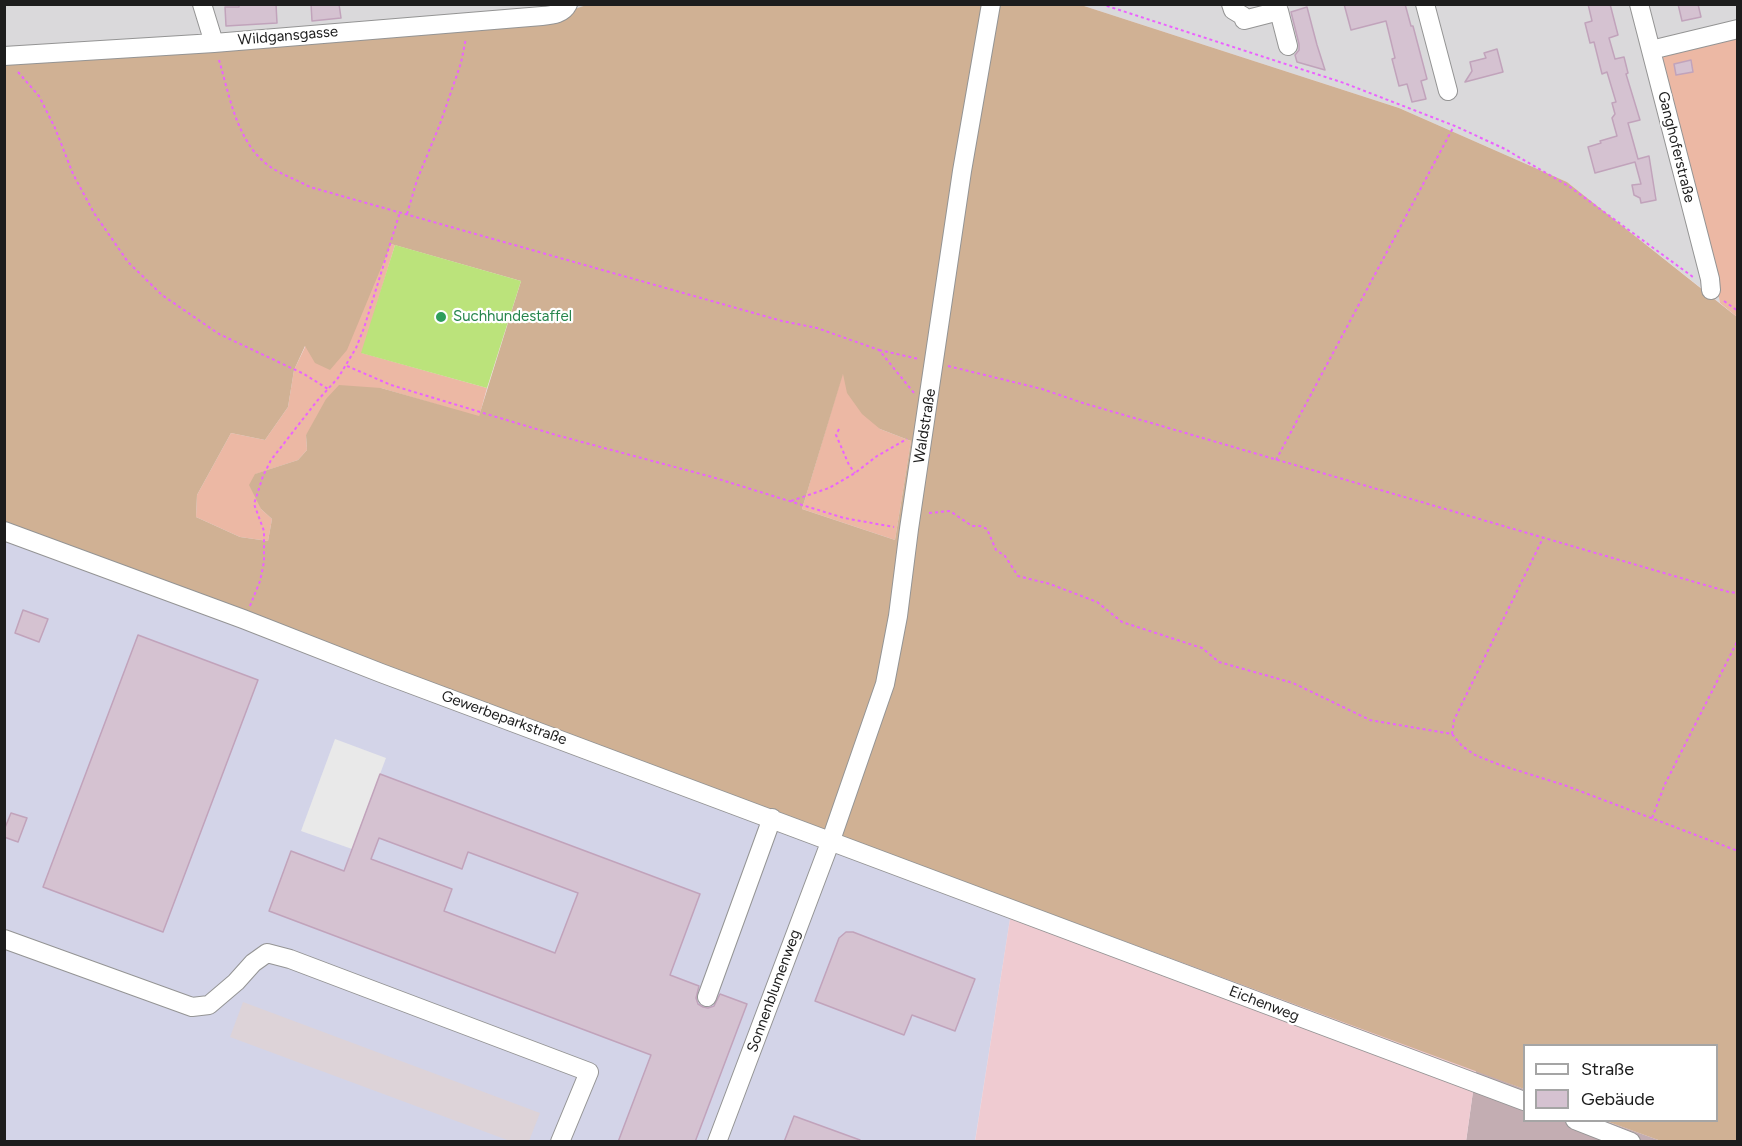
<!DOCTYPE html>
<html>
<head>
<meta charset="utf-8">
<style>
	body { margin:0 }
	#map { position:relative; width:1742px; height:1146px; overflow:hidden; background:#efe2e9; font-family:Figtree,sans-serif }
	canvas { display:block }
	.frame { position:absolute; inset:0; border:6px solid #1d1d1d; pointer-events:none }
	.legend { position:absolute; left:1523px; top:1044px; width:195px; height:78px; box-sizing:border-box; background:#fff; border:2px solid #a5a5a5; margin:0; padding:8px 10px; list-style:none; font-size:18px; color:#1d1d1d }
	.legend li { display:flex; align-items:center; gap:12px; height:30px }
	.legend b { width:30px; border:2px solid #a5a5a5 }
</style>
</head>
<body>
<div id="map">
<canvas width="1742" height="1146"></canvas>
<div class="frame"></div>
<ul class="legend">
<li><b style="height:8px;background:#fff"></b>Straße</li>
<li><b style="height:16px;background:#d5c2d1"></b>Gebäude</li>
</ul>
</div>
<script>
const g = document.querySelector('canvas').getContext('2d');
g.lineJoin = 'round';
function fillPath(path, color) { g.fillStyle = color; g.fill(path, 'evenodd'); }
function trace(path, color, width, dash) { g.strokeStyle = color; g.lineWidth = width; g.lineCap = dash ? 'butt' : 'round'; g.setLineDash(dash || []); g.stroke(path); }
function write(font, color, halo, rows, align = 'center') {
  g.font = font + ' Figtree,sans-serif'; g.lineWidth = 4.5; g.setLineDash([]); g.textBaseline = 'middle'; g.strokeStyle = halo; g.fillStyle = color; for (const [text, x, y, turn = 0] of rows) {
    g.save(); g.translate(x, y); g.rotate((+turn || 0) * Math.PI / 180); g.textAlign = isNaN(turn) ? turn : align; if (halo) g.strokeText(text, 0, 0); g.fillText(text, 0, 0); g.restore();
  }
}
const residential = new Path2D(`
	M5 5H590L568 11 5 51Z
	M1081 5H1737V33L1711 258 1720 303 1567 182 1399 108Z`);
const industrial = new Path2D(`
	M4 524 1013 900 975 1141H5Z`);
const airport = new Path2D(`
	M243 1002 540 1113 529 1141H510L230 1037Z`);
const construction = new Path2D(`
	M1476 1070 1524 1089V1120L1606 1121 1661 1141 1466 1142Z`);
const farmland = new Path2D(`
	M1013 900 1476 1070 1466 1141 975 1142Z`);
const grass = new Path2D(`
	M1737 33V317L1720 303 1711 258 1659 53Z
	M391 244 395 245 362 353 487 388 479 417 381 388 306 435 307 450 298 460 256 474 261 509 272 519 268 541 240 537 196 517 197 495 231 433 265 440 288 407 294 370 306 345Z
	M843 372 880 429 911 441 895 540 802 509Z`);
const forest = new Path2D(`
	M590 4 1081 5 1399 108 1567 182 1737 317V1141H1661L1606 1121 1716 1120V1046H1524V1089L1013 900 5 524 4 51 568 11ZM391 244 521 281 479 416 381 388 339 385 326 399 306 435 307 450 298 460 255 474 249 485 261 509 272 519 268 541 240 537 196 517 197 495 231 433 265 440 288 407 294 370 305 346 315 363 330 370 347 350ZM843 374 847 393 862 414 880 429 911 441 895 540 802 509Z`);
const pitch = new Path2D(`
	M395 245 521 281 487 388 361 353Z`);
const parking = new Path2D(`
	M335 739 386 758 352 849 301 831Z`);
const building = new Path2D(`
	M239 4H276L277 23 226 26 225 7H239Z
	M311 4H339L341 18 312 21Z
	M1344 4H1405L1411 26H1413L1427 79 1421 81 1426 99 1412 102 1407 84 1399 86 1392 59 1395 58 1386 21 1351 30Z
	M1588 4H1610L1618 35 1609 38 1615 59 1624 57 1628 73 1626 74 1640 120 1628 123 1638 159 1649 156 1656 200 1641 203 1640 198 1634 195 1632 185 1641 184 1635 162 1595 173 1588 147 1601 143 1600 141 1617 136 1612 118 1615 114 1612 103 1616 102 1607 72 1602 74 1594 42 1590 43 1585 23 1592 21Z
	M1678 4H1698L1701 17 1682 21Z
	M1307 7 1317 45 1325 70 1297 62 1295 55 1299 50V44L1291 12Z
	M1497 49 1503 72 1465 82 1472 71 1470 62 1486 58 1484 53Z
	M1691 60 1693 72 1676 75 1674 64Z
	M23 610 48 619 39 642 15 633Z
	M138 635 258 680 163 932 43 887Z
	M380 774 700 894 670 975 699 986 696 998 698 1004 703 1007 708 1008 714 1006 720 994 747 1004 695 1142H618L651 1055 269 911 291 851 344 871ZM379 838 462 869 468 852 578 893 555 953 444 911 452 889 371 859Z
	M11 813 27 818 18 842 4 837V830Z
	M846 932H853L975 979 955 1031 912 1015 904 1035 815 1001 839 938Z
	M794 1116 860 1140V1142H784Z`);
const path = new Path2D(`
	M1101 4 1344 83 1455 126 1505 149 1570 187 1693 277
	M219 60C230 97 237 145 272 168 283 175 297 180 310 187L782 321 817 328 879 350 914 393
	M18 72 39 96 55 128 73 174 94 213 128 262 162 295 219 334 304 374 328 389
	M407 214 417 180 440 124 461 63 466 38
	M1724 301 1738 311
	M879 350 919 359
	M347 366 391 385 556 435 712 477 844 518 894 527
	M948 366 1042 389 1083 403 1729 592 1738 593
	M839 429 836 435 849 465 855 473
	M1276 460 1454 126
	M791 501 829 488 855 473 877 456 907 439
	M929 513 950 511 972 526H980L987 529 996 550 1005 556 1018 576 1050 584 1097 602 1122 622 1202 648 1219 662 1293 683 1370 720 1452 734 1462 746 1475 755 1500 765 1564 785 1738 851
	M250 606 260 581 264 562V531L254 504 263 476 271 460 317 401 338 378 356 348 364 328 400 212
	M1452 734 1454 720 1543 538
	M1652 818 1665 784 1738 640`);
const minor = new Path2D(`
	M202 4 214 43
	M1231 4 1233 10 1243 16 1244 20 1279 11 1288 46
	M1425 4 1448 91
	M1639 4 1710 279 1711 290
	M1651 50 1738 29
	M4 56 214 43 542 16C553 15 563 14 568 4
	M4 531 243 619 381 673 1524 1101
	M4 939 192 1007 209 1005 236 982 253 963 267 953 290 959 589 1072 560 1142
	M707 997 772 818
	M1575 1120 1631 1142
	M717 1142 831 840 885 684 898 616 909 529 962 171 991 4`);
const markers = [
	[441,317,6,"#2e9e5b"]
];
const streetNames = [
	["Wildgansgasse",288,36,-5],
	["Ganghoferstraße",1676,147,76],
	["Waldstraße",925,426,-81],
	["Gewerbeparkstraße",504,718,20],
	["Sonnenblumenweg",774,991,-70],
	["Eichenweg",1264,1004,21]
];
const leisureNames = [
	["Suchhundestaffel",453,317]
];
fillPath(residential, '#dad9db');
fillPath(industrial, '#d3d4e8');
fillPath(airport, '#ddd3d8');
fillPath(construction, '#c3adb2');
fillPath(farmland, '#efcbd1');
fillPath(grass, '#ecb8a4');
fillPath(forest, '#d0b194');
fillPath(pitch, '#bbe37b');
fillPath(parking, '#e9e9e9');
fillPath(building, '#d5c2d1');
trace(building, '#c1a3bb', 1.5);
trace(minor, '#949494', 20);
trace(path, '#eb62ff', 2, [3, 3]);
trace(minor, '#fff', 18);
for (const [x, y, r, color] of markers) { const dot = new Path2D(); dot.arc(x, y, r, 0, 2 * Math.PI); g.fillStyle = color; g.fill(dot); trace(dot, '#fff', 2); }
write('15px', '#1d1d1d', '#fff', streetNames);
write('15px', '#27864d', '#fff', leisureNames, 'left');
</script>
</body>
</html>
